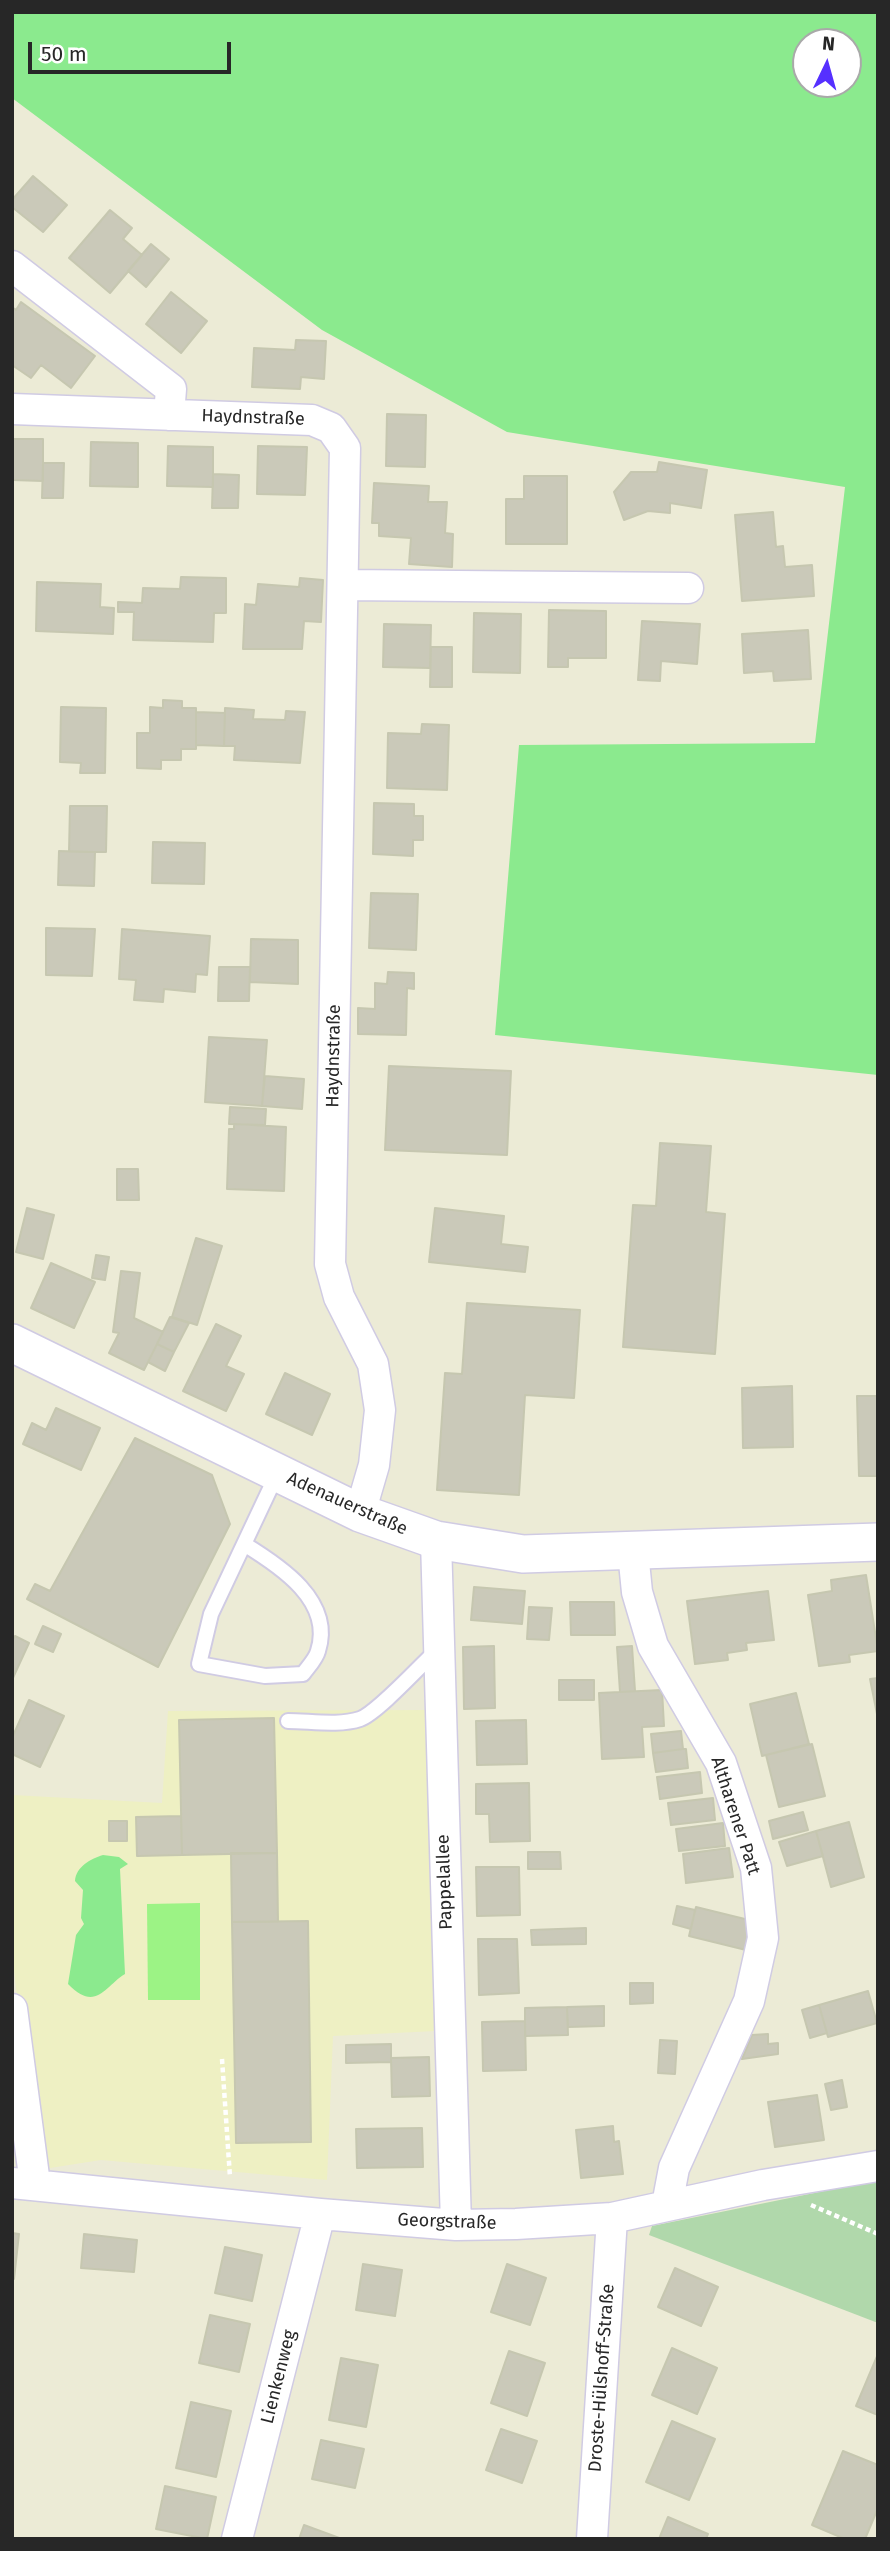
<!DOCTYPE html>
<html>
<head>
<meta charset="utf-8">
<style>
	body { margin:0 }
	#map { position:relative; width:890px; height:2551px; overflow:hidden; background:#ecebd6; font-family:"Fira Sans",sans-serif }
	canvas { display:block }
	.frame { position:absolute; inset:0; border:14px solid #272727; pointer-events:none }
	.north { position:absolute; left:792px; top:28px; width:70px; height:70px; box-sizing:border-box; background:#fff; border:2px solid #a9a9a9; border-radius:50%; rotate:5deg; font-size:19px; font-weight:700; line-height:28px; text-align:center; color:#272727 }
	.north::after { content:''; display:block; margin:auto; width:24px; height:32px; background:#5630ff; clip-path:polygon(50% 0,100% 100%,50% 72%,0 100%) }
	.scale { position:absolute; left:28px; top:42px; width:203px; height:32px; box-sizing:border-box; border:4px solid #272727; border-top:0; padding-left:9px; font-size:21px; line-height:24px; white-space:nowrap; color:#272727; -webkit-text-stroke:5px #fff; paint-order:stroke }
</style>
</head>
<body>
<div id="map">
<canvas width="890" height="2551"></canvas>
<div class="frame"></div>
<div class="north">N</div>
<div class="scale">50 m</div>
</div>
<script>
const g = document.querySelector('canvas').getContext('2d');
g.lineJoin = 'round';
function fillPath(path, color) { g.fillStyle = color; g.fill(path, 'evenodd'); }
function trace(path, color, width, dash) { g.strokeStyle = color; g.lineWidth = width; g.lineCap = dash ? 'butt' : 'round'; g.setLineDash(dash || []); g.stroke(path); }
function write(font, color, halo, rows, align = 'center') {
  g.font = font + ' "Fira Sans",sans-serif'; g.lineWidth = 7; g.setLineDash([]); g.textBaseline = 'middle'; g.strokeStyle = halo; g.fillStyle = color; for (const [text, x, y, turn = 0] of rows) {
    g.save(); g.translate(x, y); g.rotate((+turn || 0) * Math.PI / 180); g.textAlign = isNaN(turn) ? turn : align; if (halo) g.strokeText(text, 0, 0); g.fillText(text, 0, 0); g.restore();
  }
}
const education = new Path2D(`
	M430 1710 436 2031 333 2036 327 2180 101 2160 50 2168 35 2157 12 1952V1795L162 1803 168 1711Z`);
const green = new Path2D(`
	M878 12V1075L495 1035 519 745 815 743 845 487 507 432 322 330 12 98V13ZM806 42H848V84H806Z
	M103 1855 119 1857 128 1864 120 1869 125 1974C105 1986 96 2013 68 1984L76 1935 84 1924 81 1918 83 1890 75 1881C76 1867 90 1859 103 1855Z`);
const cemetery = new Path2D(`
	M878 2180V2323L649 2235 652 2226Z`);
const pitch = new Path2D(`
	M200 1903V2000H148L147 1904Z`);
const building = new Path2D(`
	M33 176 67 205 43 232 12 207V200Z
	M110 210 132 228 123 239 142 255 110 293 69 258Z
	M151 244 169 259 146 287 128 271Z
	M171 292 207 321 181 353 146 324Z
	M21 302 95 356 71 388 41 365 31 378 12 365V307L16 310Z
	M296 340 326 341 324 379 301 377 300 389 252 387 254 348 295 350Z
	M387 414 426 415 425 467 386 466Z
	M12 439H43V481L12 480Z
	M91 442 138 443V487L90 486Z
	M168 446 213 447V487L167 486Z
	M258 446 307 447 305 495 257 494Z
	M659 462 707 470 701 508 670 503V513L648 511 624 520 614 492 631 472H657Z
	M43 463H64L63 498H42Z
	M213 474 239 475 238 508H212Z
	M524 476H567V544H506V499H524Z
	M374 483 429 486 428 502H447L445 533 453 534 452 567 409 564 411 538 379 536V523H372Z
	M773 512 776 547 783 546 785 567 812 565 814 596 742 601 735 515Z
	M181 577 226 578V613H214L213 642 133 640 134 612H118V602L142 603 143 588 180 589Z
	M300 578 323 580 321 622 304 621 302 649H243L245 604 256 605 258 584 299 587Z
	M37 582 101 584 100 607 114 608 113 634 36 631Z
	M549 610 606 611V658H568V667H548Z
	M474 613 521 614 520 673 473 672Z
	M642 621 700 624 697 664 661 661 660 681 638 680Z
	M384 624 431 625 430 668 383 667Z
	M808 630 811 679 774 681 773 671 744 673 742 634Z
	M431 647H452V687H430Z
	M163 700 182 701V708H196V749H181V760H161V769L137 768V733H150V707L163 708Z
	M61 707 106 708 105 773H80L81 763 60 762Z
	M225 708 254 710 253 719 285 720 286 711 305 712 300 763 234 760 235 746H224Z
	M196 712 225 713 224 746 196 745Z
	M422 724 449 725 447 790 387 788 388 733 421 734Z
	M374 803 414 804V816H423V840H413V856L373 854Z
	M70 806H107L106 852H69Z
	M153 842 205 843 204 884 152 883Z
	M59 851 95 852 94 886 58 885Z
	M371 893 418 894 416 950 369 948Z
	M46 928 95 929 92 976 46 975Z
	M122 929 210 936 207 975 196 974 195 992 164 989 163 1002 134 1000 136 980 119 979Z
	M251 939 298 940V984L250 982Z
	M219 967H250L249 1001H218Z
	M388 972 414 973V989L407 988 406 1035 358 1034V1008L375 1009V983L387 984Z
	M209 1037 267 1040 262 1106 205 1102Z
	M389 1066 511 1071 507 1155 385 1150Z
	M265 1076 304 1079 302 1109 262 1106Z
	M230 1107 266 1109 265 1125 229 1124Z
	M234 1124 286 1127 284 1191 227 1189 229 1129H234Z
	M660 1143 711 1146 706 1212 725 1214 715 1354 623 1347 633 1205 656 1206Z
	M117 1169H138L139 1200H117Z
	M27 1208 54 1215 43 1259 16 1252Z
	M435 1208 504 1216 501 1244 528 1247 525 1272 429 1262Z
	M196 1238 222 1246 197 1325 172 1317Z
	M96 1255 109 1257 105 1280 92 1278Z
	M51 1263 95 1282 74 1328 31 1308Z
	M121 1271 140 1273 134 1318 163 1332 144 1370 109 1353 119 1333 113 1332Z
	M467 1303 580 1310 574 1398 525 1395 519 1495 437 1490 445 1373 462 1374Z
	M170 1317 189 1323 174 1352 157 1344Z
	M216 1324 241 1336 226 1366 244 1374 226 1411 183 1391Z
	M157 1344 174 1352 165 1371 148 1362Z
	M285 1373 330 1394 312 1435 266 1414Z
	M792 1386 793 1447 743 1448 742 1388Z
	M857 1396H878V1476H859Z
	M56 1408 100 1428 81 1470 23 1444 32 1423 46 1430Z
	M135 1438 212 1475 230 1524 158 1667 27 1599 35 1584 50 1591Z
	M866 1575 878 1651 849 1655 850 1662 819 1666 808 1595 832 1591 831 1580Z
	M474 1587 525 1591 522 1624 471 1620Z
	M768 1591 774 1640 746 1643 747 1650 727 1653 728 1660 695 1664 687 1601Z
	M570 1602H614L615 1635H571Z
	M529 1607 552 1608 549 1640 527 1639Z
	M43 1626 61 1634 53 1652 35 1644Z
	M15 1636 29 1643 12 1680V1641Z
	M494 1646 495 1708 464 1709 463 1647Z
	M632 1646 635 1691 620 1692 617 1647Z
	M878 1678V1719L870 1679Z
	M559 1680H594V1700H559Z
	M662 1690 664 1726 642 1727 644 1757 602 1759 599 1693Z
	M796 1693 809 1744 762 1756 750 1704Z
	M29 1700 64 1716 40 1767 12 1754V1738Z
	M274 1718 277 1853 182 1855 179 1720Z
	M526 1720 527 1764 477 1765 476 1721Z
	M681 1731 683 1749 653 1753 651 1734Z
	M812 1744 825 1796 779 1807 766 1755Z
	M683 1749H686L688 1768 656 1772 653 1753Z
	M700 1772 702 1793 660 1799 657 1777Z
	M529 1783 530 1841 490 1842 489 1814H476V1784Z
	M713 1798 715 1820 671 1825 668 1803Z
	M803 1812 808 1830 773 1839 769 1821Z
	M181 1816 182 1855 137 1856 136 1817Z
	M109 1821H127V1841H109Z
	M849 1822 864 1877 831 1887 816 1831Z
	M723 1823 725 1846 679 1851 676 1829Z
	M816 1831 823 1856 787 1866 779 1842Z
	M729 1848 733 1877 686 1883 683 1854Z
	M528 1852H560L561 1869H528Z
	M231 1853H277L278 1922H232Z
	M476 1867H519L520 1915 477 1916Z
	M677 1906 695 1910 691 1929 673 1924Z
	M696 1907 753 1921 746 1950 689 1936Z
	M308 1921 311 2142 236 2143 232 1922Z
	M586 1928V1944L532 1945 531 1930Z
	M478 1939H517L519 1993 479 1995Z
	M630 1983H653V2003L630 2004Z
	M868 1991 877 2023 828 2037 819 2005Z
	M819 2005 827 2033 810 2038 802 2010Z
	M604 2006V2026L568 2027 567 2007Z
	M567 2007 568 2035 525 2036V2008Z
	M525 2021 526 2070 483 2071 482 2022Z
	M768 2034V2044L778 2043V2054L742 2059 752 2035Z
	M660 2040 677 2041 675 2074 658 2073Z
	M391 2044V2062L346 2063V2045Z
	M429 2057 430 2096 392 2097 391 2058Z
	M842 2080 847 2107 831 2110 825 2084Z
	M817 2095 824 2140 775 2147 768 2102Z
	M613 2126 614 2142 619 2141 623 2174 581 2178 576 2130Z
	M422 2128 423 2167 357 2168 356 2129Z
	M12 2233 19 2234 14 2279H12Z
	M84 2234 137 2240 134 2272 81 2268Z
	M225 2247 262 2255 252 2301 215 2293Z
	M363 2264 402 2270 395 2316 356 2310Z
	M507 2264 546 2278 530 2325 491 2312Z
	M675 2268 718 2287 701 2326 658 2307Z
	M210 2315 250 2324 239 2372 199 2363Z
	M672 2348 717 2368 697 2414 652 2395Z
	M509 2351 545 2363 527 2416 491 2403Z
	M878 2354V2415L856 2406Z
	M341 2358 378 2365 366 2427 329 2420Z
	M191 2402 231 2411 216 2477 176 2468Z
	M672 2421 715 2439 689 2500 646 2482Z
	M501 2429 537 2441 522 2483 486 2470Z
	M321 2440 364 2449 355 2488 312 2479Z
	M843 2451 878 2465V2508L865 2539H845L812 2525Z
	M165 2486 216 2497 207 2539 156 2529Z
	M668 2517 708 2534 706 2539H659Z
	M304 2525 342 2539H299Z`);
const path = new Path2D(`
	M222 2059 230 2177
	M811 2205 878 2234`);
const service = new Path2D(`
	M244 1544C280 1566 334 1601 318 1651 316 1659 308 1667 303 1674L265 1676 199 1664 211 1614 277 1474
	M288 1721C310 1721 339 1726 360 1719 377 1713 420 1666 437 1650`);
const minor = new Path2D(`
	M12 266 171 389 169 415
	M12 409 312 420 331 428 345 448 330 1264 339 1297 373 1364 380 1410 374 1465 360 1513
	M343 585 688 588
	M436 1540 456 2225
	M633 1552 637 1592 653 1646 721 1763 756 1868 763 1938 749 2001 674 2168 667 2205
	M12 2009 35 2184
	M12 2183 320 2214 456 2225 516 2224 612 2218 763 2185 878 2166
	M237 2539 320 2214
	M592 2539 612 2218`);
const tertiary = new Path2D(`
	M12 1343 360 1513 436 1540 523 1554 878 1542`);
const streetNames = [
	["Haydnstraße",253,418,2],
	["Haydnstraße",334,1056,-89],
	["Adenauerstraße",347,1504,24],
	["Altharener Patt",735,1816,72],
	["Pappelallee",445,1882,-92],
	["Georgstraße",447,2222,2],
	["Lienkenweg",279,2377,-76],
	["Droste-Hülshoff-Straße",602,2378,-86]
];
fillPath(education, '#eef0c3');
fillPath(green, '#8bea8e');
fillPath(cemetery, '#b0d8ab');
fillPath(pitch, '#9cf385');
fillPath(building, '#cac9b9');
trace(building, '#c6c7b0', 2);
trace(service, '#d0cbe3', 18);
trace(minor, '#d0cbe3', 33);
trace(tertiary, '#d0cbe3', 40);
trace(path, '#fff', 4.5, [5, 3.5]);
trace(service, '#fff', 14);
trace(minor, '#fff', 30);
trace(tertiary, '#fff', 37);
write('18px', '#272727', '#fff', streetNames);
</script>
</body>
</html>
